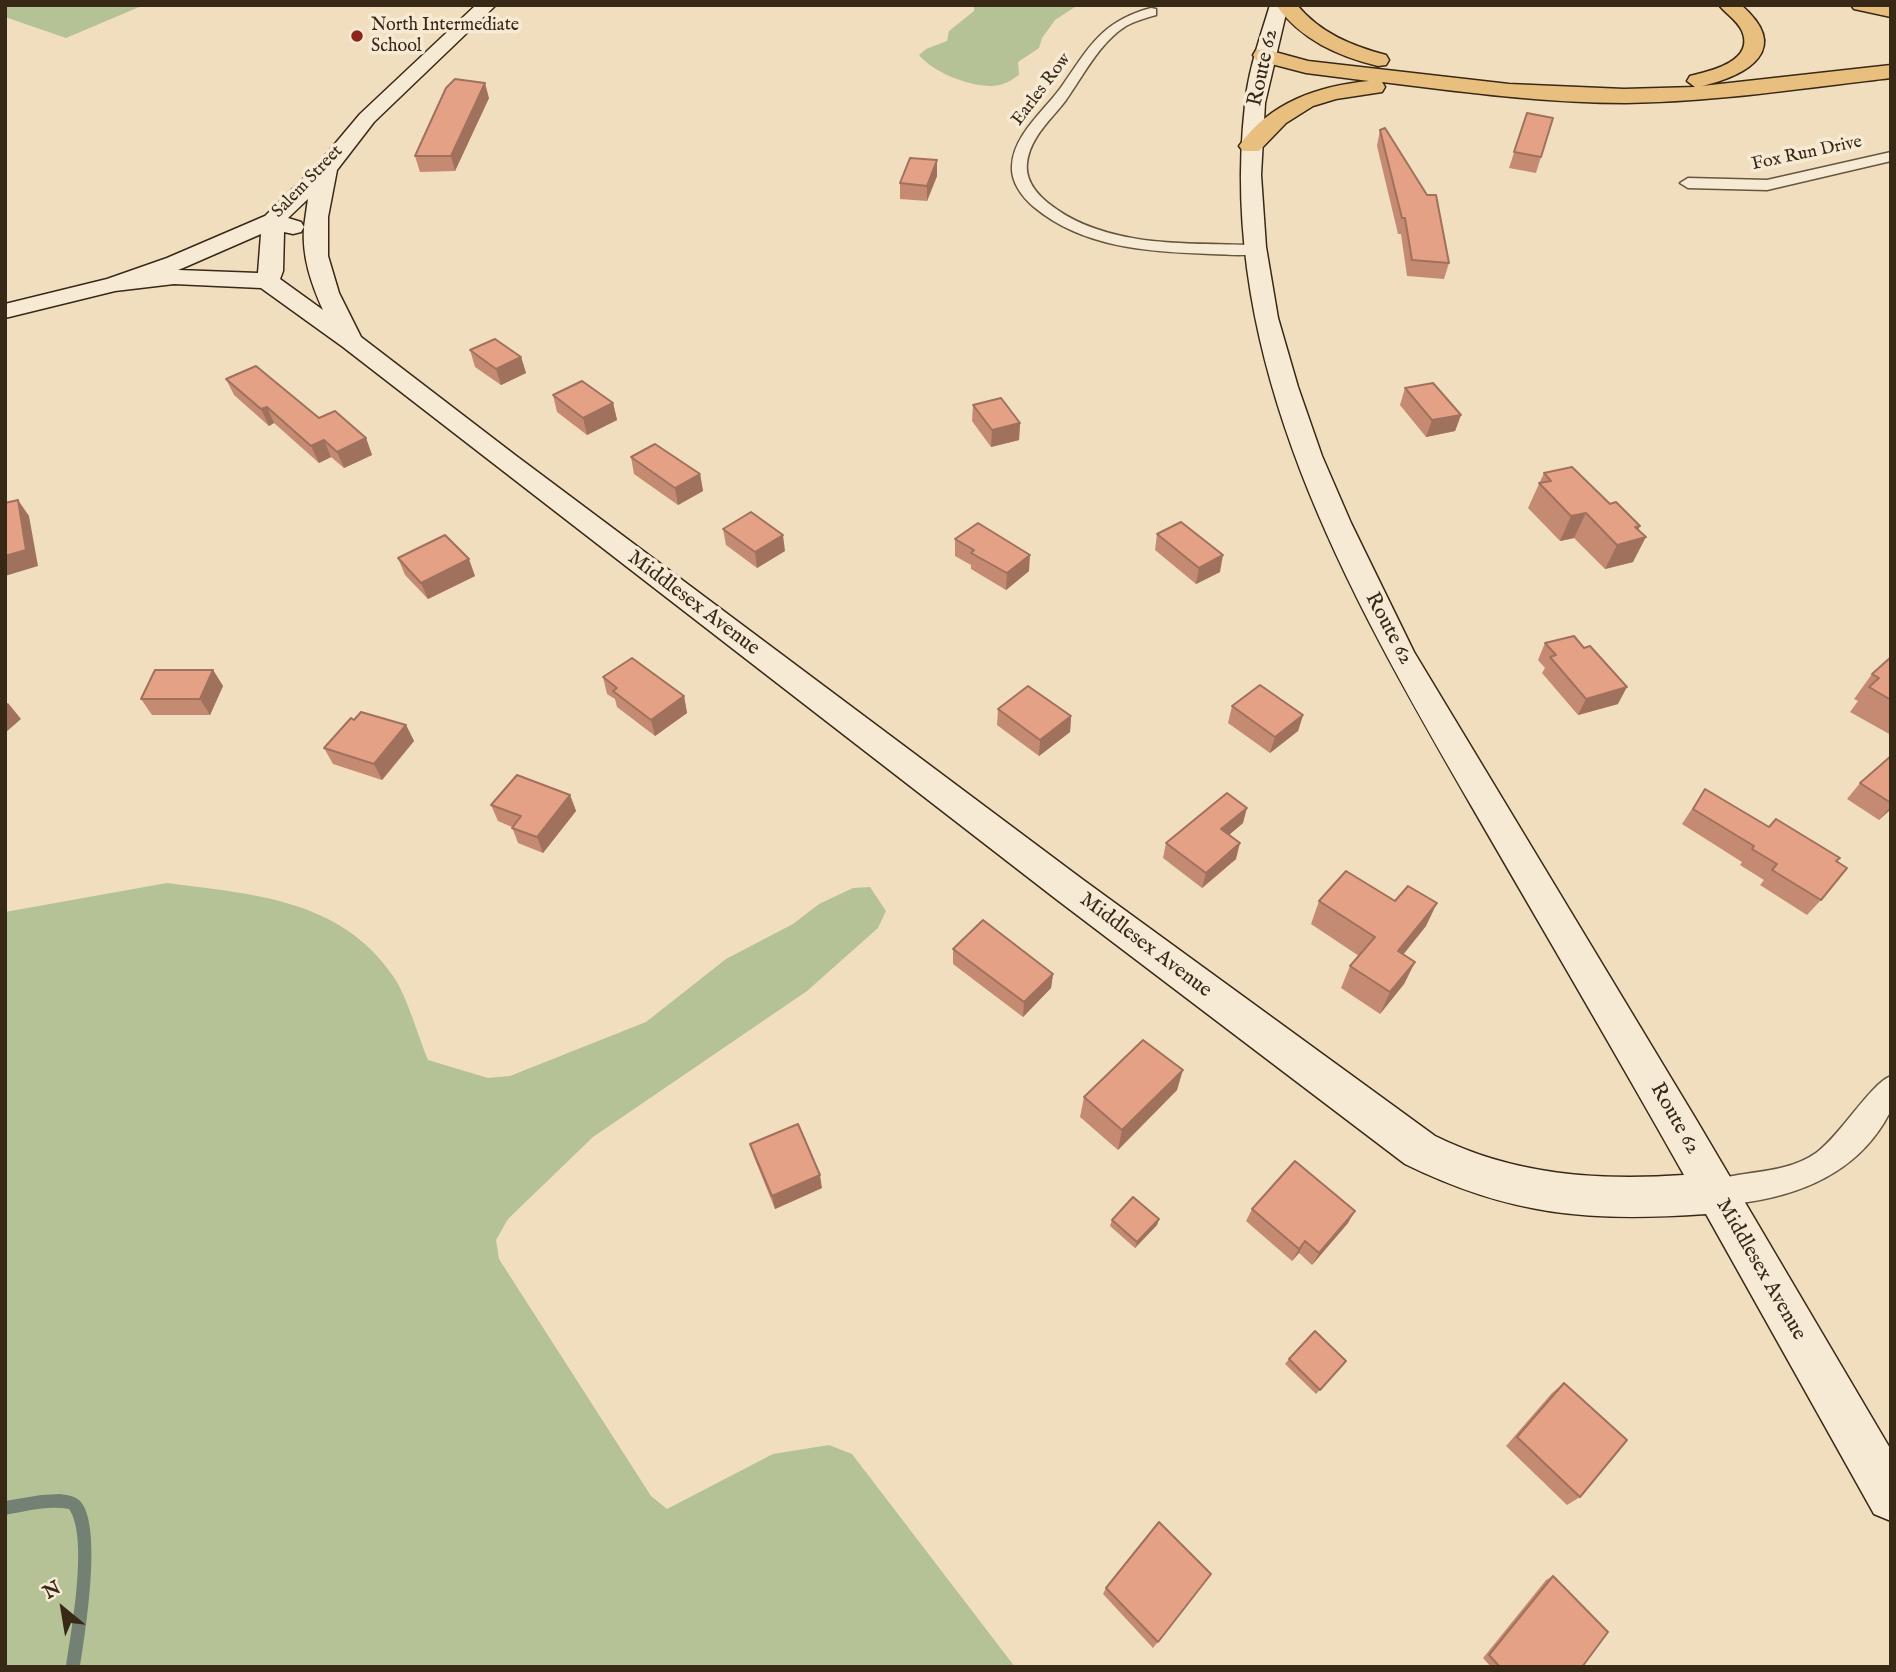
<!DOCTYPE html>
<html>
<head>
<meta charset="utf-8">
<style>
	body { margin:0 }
	#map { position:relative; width:1896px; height:1672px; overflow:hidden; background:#f1debe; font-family:"IM FELL English",serif }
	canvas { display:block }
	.frame { position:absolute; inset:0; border:7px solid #382816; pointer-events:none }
	.north { position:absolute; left:28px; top:1574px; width:70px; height:70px; -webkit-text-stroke:5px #f6ead5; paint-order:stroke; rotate:330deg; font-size:19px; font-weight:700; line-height:28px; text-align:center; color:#382816 }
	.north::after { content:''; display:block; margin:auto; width:24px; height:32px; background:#382816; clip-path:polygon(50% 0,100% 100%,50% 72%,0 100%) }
</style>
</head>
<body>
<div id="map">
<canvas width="1896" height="1672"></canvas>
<div class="frame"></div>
<div class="north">N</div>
</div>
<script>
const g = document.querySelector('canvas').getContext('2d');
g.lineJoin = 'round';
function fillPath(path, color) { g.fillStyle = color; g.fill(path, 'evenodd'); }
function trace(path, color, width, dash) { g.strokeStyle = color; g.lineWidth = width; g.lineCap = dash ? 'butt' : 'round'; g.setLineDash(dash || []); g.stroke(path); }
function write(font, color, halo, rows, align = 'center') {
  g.font = font + ' "IM FELL English",serif'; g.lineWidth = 7; g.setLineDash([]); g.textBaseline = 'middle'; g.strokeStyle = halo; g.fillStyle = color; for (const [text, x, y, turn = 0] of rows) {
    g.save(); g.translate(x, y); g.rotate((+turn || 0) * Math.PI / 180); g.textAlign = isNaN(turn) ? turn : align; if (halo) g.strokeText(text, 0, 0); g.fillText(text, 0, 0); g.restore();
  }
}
const green = new Path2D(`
	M5 5H144L66 38 5 17Z
	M974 5H1078L1055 20 1042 38 1039 48 1018 62 1019 75C1013 79 1006 84 999 85 977 90 933 73 919 55L926 49 947 41 949 31 974 11Z
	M167 883C250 894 340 898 393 976 407 996 418 1036 428 1060L488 1078 510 1076 646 1022 726 959 793 924 819 904 853 888 870 887 886 911 878 928 807 991 593 1137 508 1219 496 1240 499 1259 651 1496 667 1509 773 1454 829 1445 852 1454 1015 1667H5V912Z`);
const stream = new Path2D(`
	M60 1494C67 1495 75 1496 80 1501 103 1525 85 1634 80 1667H66C71 1632 89 1537 69 1509 48 1505 26 1511 5 1515V1501L41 1495Z`);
const street = new Path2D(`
	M1151 8 1156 9V15C1146 18 1135 21 1126 26 1100 42 1083 76 1066 100 1051 120 1030 137 1027 163 1025 180 1036 193 1048 203 1104 248 1185 243 1253 245L1261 250 1259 253C1244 257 1226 254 1211 254 1150 252 1083 248 1034 207 1022 197 1011 182 1012 166 1013 135 1045 110 1062 86 1089 47 1102 21 1151 8Z
	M1891 152V161L1767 190 1688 188 1680 183 1688 178 1767 180Z
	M1891 1076C1891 1087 1894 1105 1889 1114 1860 1169 1807 1193 1748 1202 1734 1204 1721 1208 1707 1203L1702 1193 1707 1183C1742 1169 1783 1176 1816 1153 1841 1135 1870 1084 1891 1076Z`);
const secondary = new Path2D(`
	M476 5H496L374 122 337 170 328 217V256L339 293 361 337 515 455 1082 879 1435 1136C1514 1175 1597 1181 1684 1175 1615 1052 1543 930 1472 807 1348 592 1216 363 1245 105 1248 71 1260 38 1270 5H1288L1265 103 1261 175 1266 247 1278 318 1298 387 1322 456 1351 523 1414 652 1697 1121 1891 1450V1521L1874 1514 1706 1214C1589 1222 1511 1216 1405 1164L1056 899 343 347 261 288 174 284 115 291 5 318V304L107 279 167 258 265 216 318 164 360 114ZM308 199 304 227 301 222 288 218ZM304 227C302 257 311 283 323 310L280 279 283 271 284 232 293 234 301 232ZM261 234 258 273 178 270 183 268Z`);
const highway = new Path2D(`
	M1276 5H1297C1320 33 1352 46 1386 55L1389 60 1386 65 1378 66C1338 56 1301 40 1276 5Z
	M1719 5H1741C1792 49 1749 75 1702 86L1891 65V78C1803 88 1715 102 1626 103 1544 103 1463 92 1382 82L1385 87 1382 92 1336 99 1313 106 1286 123 1259 151H1243L1239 146C1270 102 1318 86 1369 81L1306 73 1256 60 1253 55 1256 50 1264 49 1308 61 1509 84 1624 89 1695 87 1687 81 1690 76C1711 71 1755 61 1742 31 1737 20 1726 14 1719 5Z
	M1851 5H1891V17L1854 9Z`);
const wall = new Path2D(`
	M489 98 455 171 420 172 415 156Z
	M1527 113 1541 157 1536 173 1509 168Z
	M1380 130 1449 263 1444 279 1407 276 1401 234H1398L1377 146Z
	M937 176 927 201 900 199V183Z
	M470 350 521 357 526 373 501 385 475 367Z
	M226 379 366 438 372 455 344 468 331 457 319 463 274 423 269 426 234 395Z
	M1405 388 1461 415 1455 431 1426 437 1400 405Z
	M553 395 613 403 617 420 587 435 557 412Z
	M973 405 1020 423 1019 440 991 447 972 421Z
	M631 457 700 474 703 491 678 505 634 474Z
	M1544 473 1610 504 1640 526 1638 530 1633 562 1605 569 1574 538 1560 541 1528 508Z
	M723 529 785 551 757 568 726 545Z
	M1157 534 1220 572 1196 584 1155 550Z
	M955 539 1029 571 1006 590 971 569V565L955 556Z
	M398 558 475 576 428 599 405 575Z
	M1545 643 1618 704 1578 715 1542 673 1545 668 1538 660Z
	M1891 657V735L1850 712 1858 701 1854 699 1872 674Z
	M213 670 223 686 210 715H152L141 699Z
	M603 677 684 696 687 713 655 736 617 707 615 699 607 694Z
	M1232 706 1303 715 1298 731 1270 753 1228 723Z
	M998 709 1071 716 1070 732 1039 756 997 725Z
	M406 725 414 741 382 780 333 764 324 748Z
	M1891 756V809L1879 820 1847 799 1860 783Z
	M1705 789 1769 827 1836 861 1821 900 1807 915 1760 885 1764 880 1740 865 1742 862 1682 824Z
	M570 795 576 811 543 853 518 843 512 827 498 821 491 805Z
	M1243 823 1229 835 1236 859 1202 888 1163 858 1166 843Z
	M1319 901 1426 926 1403 955 1415 962 1404 984 1380 1014 1341 988 1350 966 1359 956 1311 924Z
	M953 949 1053 974 1051 988 1023 1017 953 964Z
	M1177 1090 1118 1150 1080 1117 1084 1097Z
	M750 1144 822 1188 775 1209 754 1157Z
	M1252 1209 1348 1223 1312 1265 1299 1253 1292 1261 1246 1221Z
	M1159 1219 1157 1225 1135 1248 1110 1226 1112 1220Z
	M1289 1359 1346 1361 1316 1394 1285 1364Z
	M1564 1383 1580 1497 1567 1505 1506 1446 1552 1393Z
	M1211 1574 1153 1648 1103 1594 1106 1588Z
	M1553 1576 1582 1667H1491L1483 1658 1546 1580Z`);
const shadedWall = new Path2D(`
	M485 83 489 98 455 171 451 156Z
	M937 160V176L927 201V186Z
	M521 357 526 373 501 385 496 369Z
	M613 403 617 420 587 435 583 418Z
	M267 407 274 423 269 426 261 409Z
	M1461 415 1455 431 1426 437 1432 420Z
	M1020 423 1019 440 991 447 992 430Z
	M366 438 372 455 344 468 337 452Z
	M324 440 331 457 319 463 311 446Z
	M700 474 703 491 678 505 675 488Z
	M18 500 29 516 38 566 5 576V556Z
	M1586 513 1574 538 1560 541 1571 516Z
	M1640 526 1632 541 1646 537 1633 562 1605 569 1617 545 1635 527Z
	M783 535 785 551 757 568 755 552Z
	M1030 555 1029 571 1006 590 1007 573Z
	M1223 555 1220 572 1196 584 1199 568Z
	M469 559 475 576 428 599 421 583Z
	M213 670 223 686 210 715 200 699Z
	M1627 687 1618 704 1578 715 1586 699Z
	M684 696 687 713 655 736 651 720Z
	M8 703 21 719 5 733V705Z
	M1303 715 1298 731 1270 753 1275 737Z
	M1071 716 1070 732 1039 756 1040 740Z
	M406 725 414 741 382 780 374 764Z
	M570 795 576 811 543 853 537 837Z
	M1891 806V809L1879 820Z
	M1247 808 1243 823 1217 845 1221 829Z
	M1240 843 1236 859 1202 888 1206 873Z
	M1437 903 1426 926 1388 973 1398 951Z
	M1415 962 1404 984 1380 1014 1390 992Z
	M1053 974 1051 988 1023 1017 1024 1002Z
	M1183 1070 1177 1090 1118 1150 1122 1130Z
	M820 1175 822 1188 775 1209 772 1196Z
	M1355 1211 1348 1223 1312 1265 1319 1253Z
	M1159 1219 1157 1225 1135 1248 1137 1242Z
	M1305 1241 1299 1253 1292 1261 1299 1249Z`);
const building = new Path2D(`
	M455 79 485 83 451 156H415L446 88Z
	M1527 113 1553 118 1541 157 1514 152Z
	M1385 128 1427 195H1436L1449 263 1412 260 1405 218H1402L1380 130Z
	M910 158 937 160 927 186 900 183Z
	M495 339 521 357 496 369 470 350Z
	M256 366 319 418 335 411 366 438 337 452 324 440 311 446 267 407 261 409 226 379Z
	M582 381 613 403 583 418 553 395Z
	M1433 383 1461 415 1432 420 1405 388Z
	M1001 398 1020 423 992 430 973 405Z
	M655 444 700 474 675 488 631 457Z
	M1572 467 1610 504 1616 502 1640 526 1635 527 1646 537 1617 545 1586 513 1571 516 1539 483 1551 481 1544 473Z
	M18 500 26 550 5 556V503Z
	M751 512 783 535 755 552 723 529Z
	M1181 522 1223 555 1199 568 1157 534Z
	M978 523 1030 555 1007 573 971 553 974 550 955 539Z
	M445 535 469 559 421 583 398 558Z
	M1574 636 1584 648 1590 646 1627 687 1586 699 1550 657 1556 655 1545 643Z
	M1891 657V700L1869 687 1879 678 1872 674Z
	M632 658 684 696 651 720 613 691 617 688 603 677Z
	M155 670H213L200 699H141Z
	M1260 685 1303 715 1275 737 1232 706Z
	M1028 686 1071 716 1040 740 998 709Z
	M361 712 406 725 374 764 324 748 351 718 354 720Z
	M1891 756V803L1860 783Z
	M517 775 570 795 537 837 512 828 521 816 491 805Z
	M1705 789 1769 827 1776 819 1840 858 1836 861 1847 868 1821 900 1772 870 1777 864 1752 849 1754 846 1693 809Z
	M1227 793 1247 808 1221 829 1240 843 1206 873 1166 843Z
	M1346 871 1395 901 1408 886 1437 903 1398 951 1415 962 1390 992 1350 966 1375 937 1319 901Z
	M983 920 1053 974 1024 1002 953 949Z
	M1143 1040 1183 1070 1122 1130 1084 1097Z
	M798 1124 820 1175 772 1196 750 1144Z
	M1295 1161 1355 1211 1319 1253 1305 1241 1299 1249 1252 1209Z
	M1133 1197 1159 1219 1137 1242 1112 1220Z
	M1315 1331 1346 1361 1320 1390 1289 1359Z
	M1564 1383 1627 1440 1580 1497 1517 1437Z
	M1159 1522 1211 1574 1158 1642 1106 1588Z
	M1553 1576 1608 1632 1582 1667H1500L1489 1655Z`);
const markers = [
	[357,36,7,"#8f2418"]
];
const farPoinames = [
	["North Intermediate",371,26],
	["School",371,47]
];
const farStreetnames = [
	["Earles Row",1042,90,-53],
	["Fox Run Drive",1807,154,-12],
	["Salem Street",308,182,-46]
];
const streetNames = [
	["Route 62",1264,68,-78],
	["Middlesex Avenue",693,604,37],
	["Route 62",1388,629,62],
	["Middlesex Avenue",1145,946,37],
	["Route 62",1674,1119,60],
	["Middlesex Avenue",1760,1270,60]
];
fillPath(green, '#b5c295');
fillPath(stream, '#738175');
trace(street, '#665640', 3);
trace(secondary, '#382816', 3);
trace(highway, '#382816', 3);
fillPath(street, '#f6ead5');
fillPath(secondary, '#f6ead5');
fillPath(highway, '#e8bf7f');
fillPath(wall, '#c58a72');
fillPath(shadedWall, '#a0715d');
fillPath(building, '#e5a185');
trace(building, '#a0715d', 2);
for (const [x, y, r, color] of markers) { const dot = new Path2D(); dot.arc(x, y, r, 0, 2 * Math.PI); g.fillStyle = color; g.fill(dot); trace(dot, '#f6ead5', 2.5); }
write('18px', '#382816', '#f6ead5', farPoinames, 'left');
write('18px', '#382816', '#f6ead5', farStreetnames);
write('21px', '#382816', '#f6ead5', streetNames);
</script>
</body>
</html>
